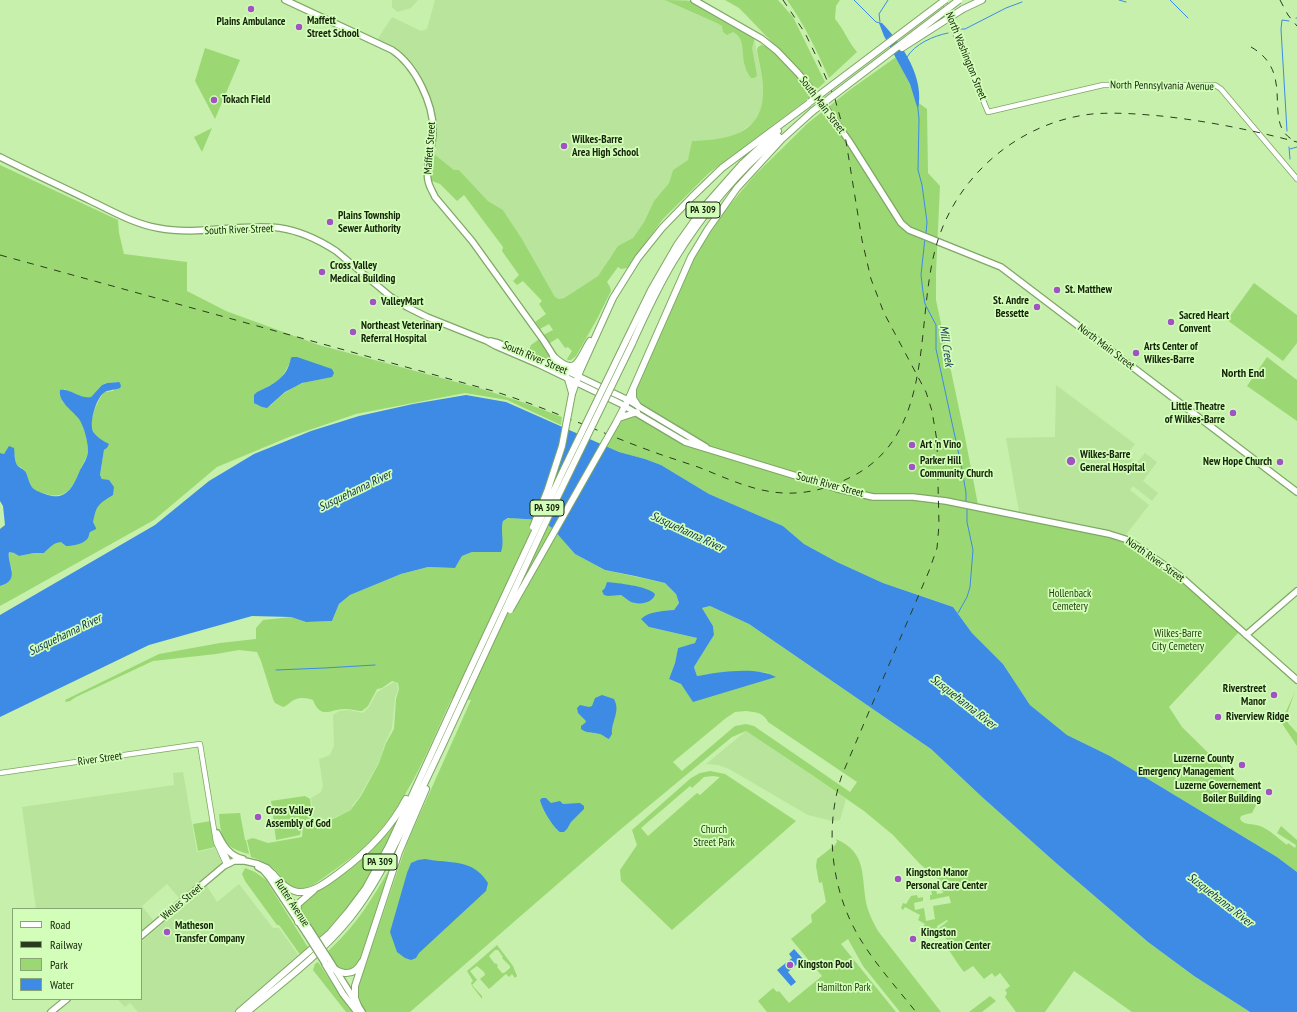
<!DOCTYPE html>
<html>
<head>
<meta charset="utf-8">
<style>
	body { margin:0 }
	#map { position:relative; width:1297px; height:1012px; overflow:hidden; background:#c6f0ac; font-family:"PT Sans Narrow",sans-serif }
	canvas { display:block }
	.legend { position:absolute; left:12px; top:908px; width:130px; height:92px; box-sizing:border-box; background:#d3feb9; border:1px solid #87a673; margin:0; padding:5px 7px; list-style:none; font-size:12px; color:#142309 }
	.legend li { display:flex; align-items:center; gap:8px; height:20px }
	.legend b { width:20px; border:1px solid #87a673 }
</style>
</head>
<body>
<div id="map">
<canvas width="1297" height="1012"></canvas>
<ul class="legend">
<li><b style="height:5px;background:#fff"></b>Road</li>
<li><b style="height:5px;background:#2a3c1d"></b>Railway</li>
<li><b style="height:11px;background:#9bd873"></b>Park</li>
<li><b style="height:11px;background:#3d8be5"></b>Water</li>
</ul>
</div>
<script>
const g = document.querySelector('canvas').getContext('2d');
g.lineJoin = 'round';
function fillPath(path, color) { g.fillStyle = color; g.fill(path, 'evenodd'); }
function trace(path, color, width, dash) { g.strokeStyle = color; g.lineWidth = width; g.lineCap = dash ? 'butt' : 'round'; g.setLineDash(dash || []); g.stroke(path); }
function write(font, color, halo, rows, align = 'center') {
  g.font = font + ' "PT Sans Narrow",sans-serif'; g.lineWidth = 3.5; g.setLineDash([]); g.textBaseline = 'middle'; g.strokeStyle = halo; g.fillStyle = color; for (const [text, x, y, turn = 0] of rows) {
    g.save(); g.translate(x, y); g.rotate((+turn || 0) * Math.PI / 180); g.textAlign = isNaN(turn) ? turn : align; if (halo) g.strokeText(text, 0, 0); g.fillText(text, 0, 0); g.restore();
  }
}
const built = new Path2D(`
	M392 0H418L411 8 397 12 392 7Z
	M435 0H687L754 38 762 78 763 90V103L760 113 753 123 736 135 713 141H692L689 160 673 170 669 183 654 201 644 222 633 238 609 258 608 262 598 276 564 298 559 299 555 297 522 239 503 210 488 201 459 170H454L434 154 436 150 437 125 433 106 429 95 412 67 377 40 392 17 421 31 427 29Z
	M1056 385 1135 444 1127 455 1133 460 1127 469 1130 471 1145 453 1157 462 1143 481 1158 493 1152 501 1133 486 1130 490 1149 505 1125 536 1100 528 1019 512 1006 438 1055 437Z
	M394 682 397 683 398 690 395 698 392 728 385 743 380 760 360 796 352 806 351 810 327 821 314 820 311 798 321 792 323 786 319 759 330 755 334 746 333 715 339 711 348 710 363 713 369 707 377 692Z
	M746 731 809 773 846 799 840 820 832 821 808 815 729 769 718 765 706 764Z
	M183 772 197 852 215 848 222 863 180 899 167 884 142 906 153 920 141 931V909H36L22 807 174 785 173 773Z
	M239 884 273 928H279L300 957 235 1012H138L130 1003 125 1007 117 999H141V942L207 886 217 902Z`);
const green = new Path2D(`
	M665 0 690 1 751 35 754 38V41L752 48 753 53 757 76 754 78H751C748 74 746 70 745 66 741 55 746 38 733 32L727 35 723 32 722 26 717 23Z
	M725 0H778L793 17 825 82 817 89 745 14 739 8Z
	M787 0H840L836 6 835 19C844 29 848 42 857 52L829 78C817 51 804 24 787 0Z
	M761 45C774 45 804 84 813 95L709 173 663 219 627 268 621 269 618 267 607 282 610 287 611 291 597 319 576 356 571 360H568L567 359 572 351 568 347 565 348 558 338 550 343 543 335 553 330 549 324 540 329 535 322 546 314 539 304 542 301 523 281 517 285 513 281 519 275 502 251 503 247 464 195 457 201 440 184 432 181C429 171 431 164 434 154L454 170H459L488 201 503 210 522 239 555 297 559 299 564 298 598 276 618 246 633 238 644 222 654 201 669 183 673 170 688 160 692 141C728 140 764 134 763 90 763 77 759 63 757 50L758 47Z
	M205 48 240 60 215 119 195 81Z
	M896 57 910 84 916 101 927 109 928 173 940 186 936 272V300L965 437 979 510 1124 541 1179 578 1239 632 1169 707 1182 727 1257 801V803L1252 813 1247 814 1241 816 1240 819C1244 826 1253 823 1260 826 1269 829 1279 839 1287 845L1288 843 1295 848 1296 845 1277 833 1281 826 1297 840V872L1277 857 1110 756 1067 735 1030 705 1003 664 972 633 953 607 883 583 837 562 804 544 783 526 709 494 661 465 645 459 619 452 605 446 619 422 639 383 695 256 723 213 754 176 808 123 851 89Z
	M212 128 202 152 194 137Z
	M0 165 118 220 119 233 124 254 187 262V291L226 311 319 345 482 389 525 403 562 417 561 425 507 400 465 393 356 414 289 437 217 467 154 520 0 606V586L4 585 12 570 8 558 9 552 14 553 19 556 34 553H44L51 545 57 542 89 534 94 525 92 522 98 504 112 495 100 475 104 450 107 448C104 443 94 435 93 431 88 419 98 401 104 392L113 391 119 382 106 383 102 385 91 397 84 398 64 389 62 401C70 409 80 417 84 427 86 433 88 445 88 451 88 456 84 461 82 466 75 482 69 501 47 494 42 493 37 492 33 488 28 483 28 477 26 472 21 465 13 468 15 455L6 453 3 454 0 453ZM289 365 313 380C294 384 284 393 270 406L257 392 280 380Z
	M1254 283 1297 315V343L1283 361 1227 320Z
	M539 339 552 356 553 361 551 362 528 352 531 345Z
	M1267 357 1297 380V421L1247 386Z
	M509 518 541 520 552 528 575 554 605 570 665 583 676 594 679 603 674 610 655 612 649 627 697 638 696 643 678 648 675 663 669 679 681 684 693 701 769 673C745 670 721 672 697 676L694 667 714 635 713 626 702 608 710 606 749 624 931 749 982 797 1056 863 1148 942 1194 976 1250 1012H1132L1074 971 1045 1012H1016L1005 997 1007 993 1005 990 1010 986 1000 973 995 977 992 973 984 979 973 966 964 972C958 965 954 957 948 949L952 946 938 929 948 921 947 920 937 926V933L933 936H929L923 933 924 930 922 929 925 924 918 920 920 915 905 907 903 910 901 908 903 903 906 904 911 896 917 895 918 898 923 897V901L914 903 915 910 924 908 926 921 935 919 933 906 951 903 949 896 930 900V895H932L931 889H936L937 894 943 893 942 888 944 887 941 882 920 864 893 835 864 811 809 773 746 731 732 737 621 829 410 1012H366C360 1003 357 996 359 985L407 843 471 700 452 698C427 751 406 809 362 849 353 857 342 864 333 871 322 878 311 890 298 888 286 887 283 877 275 870 268 863 260 860 251 857L247 840 253 838 268 843 302 837 303 826 308 822 305 821 303 823 300 835 276 840 271 801 305 796 310 799 313 820 311 822H327L351 810 352 808 361 796 379 763 386 743 394 729 396 699 399 689 398 683 392 681 382 688 377 689 368 706 362 711C357 711 351 709 346 709 331 708 321 721 313 700 307 698 300 697 294 700 290 702 287 706 283 707L275 703 273 699 261 661 257 652 239 650 216 654 153 661 76 697 70 701 66 702 65 700 159 654 220 643 256 639V628L263 620 291 617 306 622 332 621 339 604 350 595 401 574 428 567 455 568 462 556 472 552H500C505 541 500 532 503 521ZM746 711C756 712 764 713 768 722L857 782 850 792 754 726 746 724 735 726 682 771 673 762 726 718 735 712Z
	M1295 692 1288 711 1287 718 1288 723 1297 733V746L1281 722Z
	M710 771 725 774 796 821 672 930 621 881 620 870 637 845 632 830 691 778 700 773ZM713 776 720 777 700 795 697 793 648 836 641 828 690 786 692 788 704 777Z
	M240 813 245 840H246L249 854C223 847 221 840 219 814Z
	M398 816C381 862 355 906 320 939 314 930 299 916 301 905L316 891 326 886 359 861 373 848Z
	M211 821 215 847 198 851 193 824Z
	M836 839C867 853 861 874 866 902 868 912 873 922 878 931L941 1012H900L863 966 848 939 841 944 896 1012H767L758 1001 773 988 777 992 779 991 789 1003 822 976 791 939 812 922 811 915 826 902 822 882 819 883 816 866 817 859 835 845 837 842Z
	M394 861 359 962 349 970H340L327 952C358 924 374 896 394 861Z
	M245 868 255 872 266 880 309 949 301 956 279 925H277L245 881 242 874Z
	M497 945 513 966 517 976 515 978 512 974 509 977 506 974 489 989 480 979 485 975 484 972 477 966 470 971 477 980 472 985 482 996V999L472 986 471 983 473 981 467 971ZM495 950H498L503 957 502 958 510 966V968L504 973H502L497 967 498 966 496 963 495 964 489 956Z
	M318 962 347 1006 352 1012H346L313 970 315 964Z
	M990 996 996 1001 982 1012H969Z`);
const water = new Path2D(`
	M879 23H882C903 45 925 78 918 110L910 84 884 36Z
	M292 357H297L332 369 334 373 332 377 302 383 285 392 267 408 262 407 254 403V395L257 392C274 384 287 378 291 358Z
	M119 382 120 383 121 386 120 388C115 390 108 390 105 392 96 397 88 425 94 433 98 438 103 441 109 444L107 448 104 450 100 475 102 479 109 480 114 487 113 495C97 505 97 505 93 522L96 528V529L90 532C89 534 89 536 88 538 84 544 73 546 66 546L61 542C53 543 50 547 44 553H34L19 556 14 553 9 552C6 563 22 580 0 586V529L5 525 3 506 0 501V453L4 454 9 446 14 448C15 454 14 460 17 465 19 468 22 468 25 471 28 474 28 484 34 489 38 492 43 493 48 495 67 501 74 485 80 470 83 465 88 457 88 451 88 442 84 426 79 419 72 410 58 402 60 390 71 388 78 399 91 397L102 385 107 383Z
	M466 395 506 402 619 452 645 459 661 465 709 494 783 526 804 544 837 562 883 583 953 607 972 633 1003 664 1030 705 1067 735 1110 756 1277 857 1297 872V1012H1250L1194 976 1148 942 1056 863 982 797 931 749 749 624 710 606 702 608 713 626 714 635 694 667 697 676C719 672 756 666 776 677L693 702 681 684 669 679 675 663 678 648 695 643 697 638 649 627 641 619C650 611 662 611 674 610L679 603 676 594 665 583 635 576 605 570 575 554 552 528 541 520 508 518 503 521C500 532 505 541 501 552H472L462 556 455 568 428 567 401 574 350 595 339 604 332 621 306 622 291 617 252 616 149 645 0 717V615L155 525 209 481 254 454 311 431 359 416 413 404Z
	M607 582C617 583 648 586 655 594 654 601 643 605 636 603 630 603 626 598 621 595L608 596 604 595 602 591 605 588Z
	M602 695 614 699C621 712 611 721 612 734L609 739C606 738 603 735 600 734 593 732 587 734 581 729V726L585 723 586 721 578 713 577 708 580 705 589 707 592 706 595 698Z
	M542 798H546L551 803 560 801 563 804 580 803 584 806V809L571 822 567 829 564 832H560C553 827 542 809 540 800Z
	M425 859C450 864 473 858 488 883L486 891 419 953 416 958 411 960 405 958 397 952 390 932 407 873 411 863 418 860Z
	M794 949 803 959 788 972 796 982 791 986 777 970 792 958 789 954Z`);
const stream = new Path2D(`
	M854 0 876 22 880 23
	M1119 0 1126 2
	M1170 0 1188 18
	M1296 18H1297
	M880 22 879 14 888 0
	M960 29H965L1006 8 1022 2
	M907 57C915 44 933 36 948 33
	M918 109 919 119 918 170 922 185 927 222 926 233
	M1287 131 1281 29 1282 20 1289 21
	M1289 147 1290 159
	M1290 149 1297 147
	M925 238 921 275 923 292 925 304 936 325V349L962 469 966 493V503
	M958 613 967 597 970 587 973 550 967 522V508
	M276 670 324 668 375 665`);
const minor = new Path2D(`
	M944 0 951 23 988 112 1103 85H1215L1221 89 1297 179
	M0 773 200 744 216 842 226 864H229
	M219 841 229 863`);
const major = new Path2D(`
	M285 0 392 50C415 65 434 104 433 132 433 148 425 165 428 180 429 187 433 192 435 197L472 241 544 341 568 379
	M694 0 762 39 777 51 798 73 818 97 849 141 901 223 909 230 1001 267 1297 492
	M0 157C30 172 60 186 91 201 112 211 134 224 158 228 199 236 239 223 280 228 300 231 319 240 336 251L391 297 407 307 427 317 487 341 496 346 538 364 621 404 685 442 829 486
	M490 341 498 343 565 370 628 400 706 447
	M838 489 873 497H913L946 501 1109 534 1128 540 1180 576 1297 680
	M1246 635 1297 591
	M217 833C223 845 229 856 243 859
	M258 867 263 870 269 877 306 933
	M141 936 224 866 234 861H245L258 864 267 868 273 874 310 930
	M328 958 362 1012
	M325 964 343 994 357 1012
	M51 1012 67 999`);
const highway = new Path2D(`
	M963 9 982 0
	M626 341 651 290 677 245 704 207 742 164 778 131
	M632 344C644 317 657 289 673 262 701 216 737 172 779 137
	M553 356C577 378 578 360 590 341
	M568 371 577 369 580 363
	M568 379 572 393
	M633 391V398L638 406
	M572 394 580 371 613 298 638 258 662 228 692 197 722 168 808 104
	M619 418 637 412
	M616 423 628 400 691 257 708 229 737 188 782 139 813 111
	M273 874C280 882 287 890 298 892 313 893 327 882 339 873 366 853 390 830 406 799
	M298 922 297 915 298 904 314 890
	M325 963C338 973 352 980 362 962
	M358 1006 355 998V986L399 852 426 789
	M239 1012 330 933 348 912 366 888 389 846 468 674
	M247 1012C282 983 321 954 350 918 375 887 392 850 410 814 432 768 453 723 474 677`);
const rail = new Path2D(`
	M783 0 805 33 820 64 835 99 845 135 862 240 871 279 884 313 926 392 932 411 937 441 939 525 937 548 929 571 842 775C824 827 831 890 859 937 875 964 897 988 916 1012
	M1280 0 1288 15 1297 26
	M1251 47C1297 73 1261 122 1293 140
	M0 255 493 391C551 409 605 435 662 455 674 459 686 463 698 467 729 479 760 495 795 493 817 492 836 485 855 475 937 430 914 319 937 243 958 174 1020 122 1092 114 1115 112 1138 114 1161 116 1207 121 1252 130 1297 142`);
const majorBridge = new Path2D(`
	M829 486 838 489
	M310 930 328 958
	M306 933 325 963`);
const highwayBridge = new Path2D(`
	M902 48 963 9
	M810 102 945 0
	M813 111 959 0
	M533 527 548 489 562 446 572 394
	M510 610 616 423
	M468 674 563 471 626 341
	M474 677 558 496 632 344`);
const markers = [
	[251,9,4,"#a153c4"],
	[299,27,4,"#a153c4"],
	[214,100,4,"#a153c4"],
	[564,146,4,"#a153c4"],
	[330,222,4,"#a153c4"],
	[322,272,4,"#a153c4"],
	[1057,290,4,"#a153c4"],
	[373,302,4,"#a153c4"],
	[1037,307,4,"#a153c4"],
	[1171,322,4,"#a153c4"],
	[353,332,4,"#a153c4"],
	[1136,353,4,"#a153c4"],
	[1233,413,4,"#a153c4"],
	[912,445,4,"#a153c4"],
	[1071,461,5,"#a153c4"],
	[1280,462,4,"#a153c4"],
	[912,467,4,"#a153c4"],
	[1274,695,4,"#a153c4"],
	[1218,717,4,"#a153c4"],
	[1242,765,4,"#a153c4"],
	[1269,792,4,"#a153c4"],
	[258,817,4,"#a153c4"],
	[898,879,4,"#a153c4"],
	[167,932,4,"#a153c4"],
	[913,939,4,"#a153c4"],
	[790,965,4,"#a153c4"]
];
const shields = [
	[703,210,34],
	[547,508,34],
	[380,862,34]
];
const shieldNames = [
	["PA 309",703,210],
	["PA 309",547,508],
	["PA 309",380,862]
];
const poiNames = [
	["Maffett",307,21],
	["Street School",307,34],
	["Plains Ambulance",251,22,"center"],
	["Tokach Field",222,100],
	["Wilkes-Barre",572,140],
	["Area High School",572,153],
	["Plains Township",338,216],
	["Sewer Authority",338,229],
	["Cross Valley",330,266],
	["Medical Building",330,279],
	["St. Matthew",1065,290],
	["St. Andre",1029,301,"right"],
	["Bessette",1029,314,"right"],
	["ValleyMart",381,302],
	["Sacred Heart",1179,316],
	["Convent",1179,329],
	["Northeast Veterinary",361,326],
	["Referral Hospital",361,339],
	["Arts Center of",1144,347],
	["Wilkes-Barre",1144,360],
	["Little Theatre",1225,407,"right"],
	["of Wilkes-Barre",1225,420,"right"],
	["Art 'n Vino",920,445],
	["Wilkes-Barre",1080,455],
	["General Hospital",1080,468],
	["Parker Hill",920,461],
	["Community Church",920,474],
	["New Hope Church",1272,462,"right"],
	["Riverstreet",1266,689,"right"],
	["Manor",1266,702,"right"],
	["Riverview Ridge",1226,717],
	["Luzerne County",1234,759,"right"],
	["Emergency Management",1234,772,"right"],
	["Luzerne Governement",1261,786,"right"],
	["Boiler Building",1261,799,"right"],
	["Cross Valley",266,811],
	["Assembly of God",266,824],
	["Kingston Manor",906,873],
	["Personal Care Center",906,886],
	["Matheson",175,926],
	["Transfer Company",175,939],
	["Kingston",921,933],
	["Recreation Center",921,946],
	["Kingston Pool",798,965]
];
const streetNames = [
	["North Washington Street",966,56,68],
	["North Pennsylvania Avenue",1162,86,1],
	["South Main Street",822,105,53],
	["Maffett Street",430,148,-86],
	["South River Street",239,230,-2],
	["North Main Street",1106,347,37],
	["South River Street",535,358,23],
	["South River Street",830,485,15],
	["North River Street",1155,560,35],
	["River Street",100,759,-8],
	["Welles Street",182,902,-40],
	["Rutter Avenue",292,903,57]
];
const parkNames = [
	["Hollenback",1070,594],
	["Cemetery",1070,607],
	["Wilkes-Barre",1178,634],
	["City Cemetery",1178,647],
	["Church",714,830],
	["Street Park",714,843],
	["Hamilton Park",844,988]
];
const waterNames = [
	["Mill Creek",946,346,82],
	["Susquehanna River",355,491,-26],
	["Susquehanna River",687,532,25],
	["Susquehanna River",65,635,-26],
	["Susquehanna River",963,702,38],
	["Susquehanna River",1220,900,38]
];
const neighbourhoodNames = [
	["North End",1243,374]
];
fillPath(built, '#b8e59b');
fillPath(green, '#9bd873');
fillPath(water, '#3d8be5');
trace(stream, '#3d8be5', 1);
trace(minor, '#7fa766', 6);
trace(major, '#7fa766', 8);
trace(highway, '#7fa766', 8);
trace(minor, '#fff', 4.5);
trace(major, '#fff', 5.5);
trace(highway, '#fff', 6);
trace(rail, '#2a3c1d', 1, [7, 7]);
trace(majorBridge, '#7fa766', 8, []);
trace(highwayBridge, '#7fa766', 8, []);
trace(majorBridge, '#fff', 5.5);
trace(highwayBridge, '#fff', 6);
for (const [x, y, r, color] of markers) { const dot = new Path2D(); dot.arc(x, y, r, 0, 2 * Math.PI); g.fillStyle = color; g.fill(dot); trace(dot, '#d3feb9', 1.5); }
for (const [x, y, w] of shields) { const box = new Path2D(); box.roundRect(x - w / 2, y - 8, w, 16, 3); g.fillStyle = '#d3feb9'; g.fill(box); trace(box, '#142309', 1); }
write('bold 10px', '#142309', null, shieldNames);
write('bold 11px', '#142309', '#d3feb9', poiNames, 'left');
write('11px', '#142309', '#d3feb9', streetNames);
write('11px', '#253e13', '#d3feb9', parkNames);
write('italic 12px', '#123155', '#d3feb9', waterNames);
write('bold 12px', '#142309', '#d3feb9', neighbourhoodNames);
</script>
</body>
</html>
